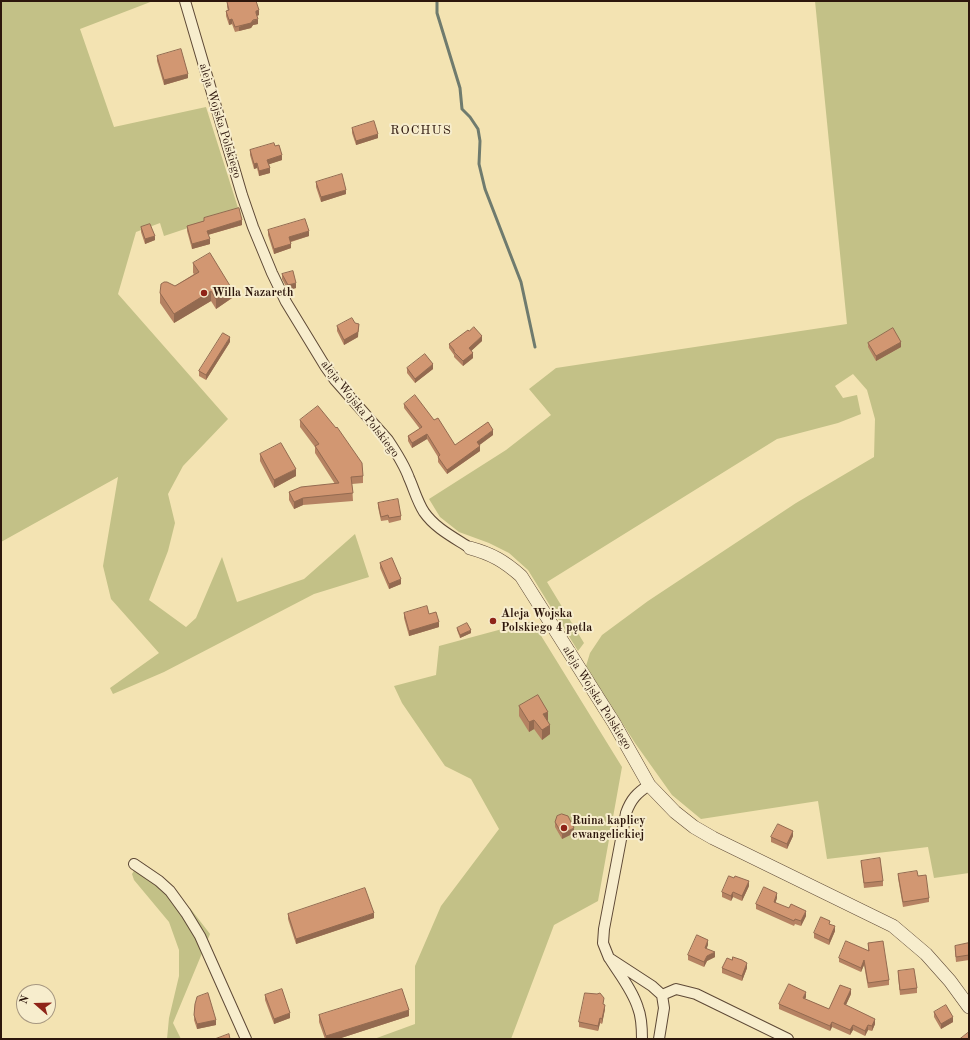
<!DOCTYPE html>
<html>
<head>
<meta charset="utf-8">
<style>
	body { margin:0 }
	#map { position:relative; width:970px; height:1040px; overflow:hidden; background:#f3e3b2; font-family:"Old Standard TT",serif }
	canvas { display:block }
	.frame { position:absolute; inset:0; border:2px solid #2d160c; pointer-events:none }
	.north { position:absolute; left:16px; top:984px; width:40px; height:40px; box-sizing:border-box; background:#f7edcd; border:1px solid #a69780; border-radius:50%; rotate:290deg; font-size:11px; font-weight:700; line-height:16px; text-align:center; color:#2d160c }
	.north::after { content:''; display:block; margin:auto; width:14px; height:18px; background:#8f2418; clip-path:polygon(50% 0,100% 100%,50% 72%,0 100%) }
</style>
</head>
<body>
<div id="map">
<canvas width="970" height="1040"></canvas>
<div class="frame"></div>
<div class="north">N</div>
</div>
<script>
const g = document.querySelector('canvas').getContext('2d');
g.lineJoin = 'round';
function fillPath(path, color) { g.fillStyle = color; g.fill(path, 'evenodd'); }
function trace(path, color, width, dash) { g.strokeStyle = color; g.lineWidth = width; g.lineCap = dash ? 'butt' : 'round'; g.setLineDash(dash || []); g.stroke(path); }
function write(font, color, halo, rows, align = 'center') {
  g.font = font + ' "Old Standard TT",serif'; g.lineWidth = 4; g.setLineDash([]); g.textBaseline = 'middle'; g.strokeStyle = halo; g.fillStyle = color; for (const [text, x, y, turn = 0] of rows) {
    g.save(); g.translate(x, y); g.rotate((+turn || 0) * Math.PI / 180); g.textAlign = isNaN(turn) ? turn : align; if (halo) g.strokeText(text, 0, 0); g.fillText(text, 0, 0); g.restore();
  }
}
const green = new Path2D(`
	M1 1H153L80 29 114 127 206 107 239 211 164 236 160 223 136 232 118 294 228 419 183 466 168 494 175 523 168 551 149 600 186 627 196 618 222 557 237 602 304 579 355 534 369 577 314 594 164 672 113 694 110 688 159 653 111 599 103 566 118 477 1 542Z
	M815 1H969V873L934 878 928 847 827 859 818 801 701 819 672 795 635 743 586 666 590 653 602 635 648 601 796 503 874 457 875 419 867 390 853 374 835 386 843 398 857 395 861 414 838 423 777 439 547 582 584 643 578 651 528 570 509 553 489 543 459 532 440 517 429 499 506 450 551 415 529 389 556 368 847 324Z
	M532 621 622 767 598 901 554 925 511 1039H374L415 1024V966L441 906 499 829 471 779 445 766 402 703 394 686 436 675 439 646Z
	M135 869 168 894 180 911 190 908 210 934 173 1023 181 1039H167L169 1018 179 976V950L169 922 134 880 132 874Z`);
const stream = new Path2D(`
	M437 1V13L460 88 462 109 470 117 478 129 480 141 479 164 485 189 521 282 535 347`);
const minor = new Path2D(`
	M185 1 242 195 253 227 272 273 286 302 325 366 335 380 388 440C396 452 404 464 409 478 414 489 417 501 424 512 435 528 453 537 470 548
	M649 785C637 793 631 799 626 813L604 929 603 943 609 958 652 986 662 995 664 1008 659 1039
	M134 864 159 881 170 891 186 913 200 936 246 1039
	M610 959C620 975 633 991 638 1008 642 1018 642 1029 642 1039
	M662 995 676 989 696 994 788 1039`);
const tertiary = new Path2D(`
	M470 548C492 554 504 561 521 576L614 723 649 785 675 812 694 827 713 838 893 926 926 954 950 981 969 1007`);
const wall = new Path2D(`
	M227 2 259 15 257 16 258 24 253 25 251 28 235 32 232 24 229 25 226 16V11H228L227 7Z
	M157 56 188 78 164 85 157 61Z
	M352 128 378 138 356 145 352 133Z
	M275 146 282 160 269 164 270 173 259 176 257 168 254 169 250 155V150Z
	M316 182 346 194 321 202 316 187Z
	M204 218 242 225 208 235 210 244 192 249 187 231V226L204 221Z
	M141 227 155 240 145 244 141 232Z
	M268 230 309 236 291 242V248L274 254 268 235Z
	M193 263 232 298 216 309 211 301 174 323 160 303V293L175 286 194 274 193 273Z
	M282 274 296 288 288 290 282 279Z
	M337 326 358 337 344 345 337 331Z
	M482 341 471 351 473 358 463 366 454 357V355L449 348V344Z
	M230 342 206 380 199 376V371Z
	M868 343 901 347 876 361 868 347Z
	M407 368 433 369 415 383 407 373Z
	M404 404 434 420 455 445 493 435 479 445 480 451 447 474 438 462V457L427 439 412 448 408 441V436L420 429 404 408Z
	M300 420 363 476V483L352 484 353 501 303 505 294 509 289 500V492L335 484 315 453V447L300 427Z
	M260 454 296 476 274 488 260 461Z
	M378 503 401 516V520L389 523 388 520 381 521 378 507Z
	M380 563 401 584 389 589 380 568Z
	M404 613 429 614 439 627 409 636 404 618Z
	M457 628 471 633 460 638 457 630Z
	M519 706 548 721 550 734 542 740 534 729 529 732 519 716Z
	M555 822 574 833 562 839 555 827Z
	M793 836 787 849 771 842V837Z
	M861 861 883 881V886L864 888Z
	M898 874 918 876 929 898V902L903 907 898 878Z
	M749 886 742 901 733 897 731 901 722 897V892Z
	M777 898 775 903 806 916 801 926 795 924 794 926 756 909V904Z
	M288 914 374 918 296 944 288 919Z
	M830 924 835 931 829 945 814 938V933Z
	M868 943 889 980V985L868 988 864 965 861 972 839 962V958L868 951Z
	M969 943V960L956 962 955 951V946Z
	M708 945 706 948 715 957 707 961 704 967 688 960V955Z
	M732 960 747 968 742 981 722 973V968Z
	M898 971 917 988V993L900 995 898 976Z
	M851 994 846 1005 875 1024 872 1031 868 1030 865 1036 853 1030 850 1035 832 1027 830 1031 779 1009V1004L806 997 805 999 829 1009Z
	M265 995 290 1018 274 1024 265 1000Z
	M195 1004 216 1025 197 1029 194 1020Z
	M603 1004 605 1009 602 1024 600 1023 598 1031 579 1027V1022Z
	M934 1012 953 1022 941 1029 934 1017Z
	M319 1015 409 1016 338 1039H325L319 1022Z`);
const shadedWall = new Path2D(`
	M259 10V15L256 16V11Z
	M232 19V24L229 25V20Z
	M258 19V24L253 25 251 28 239 31V27Z
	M188 74V78L164 85V80Z
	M378 134V138L356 145V141Z
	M282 155V160L267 165V160Z
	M257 163V168L254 169V164Z
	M270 168V173L259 176V171Z
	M346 190V194L321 202V197Z
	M242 220V225L207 235V231Z
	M309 231V236L289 242V237Z
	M155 236V240L145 244V239Z
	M210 239V244L192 249V244Z
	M291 244V248L274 254V249Z
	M296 283V288L288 290V285Z
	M232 289V298L216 309V299Z
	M211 291V301L174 323V314Z
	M359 324 358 337 344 345V340Z
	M482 336V341L469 353V348Z
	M230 337V342L206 380V375Z
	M901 342V347L876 361V356Z
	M473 353V358L463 366V361Z
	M433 364V369L415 383V379Z
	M493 430V435L477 447V442Z
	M427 434V439L412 448V443Z
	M480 446V451L447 474V470Z
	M296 469V476L274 488V480Z
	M303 498V505L294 509V502Z
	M401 579V584L389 589V584Z
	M439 622V627L409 636V631Z
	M471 630V633L460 638V635Z
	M548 712V722L543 714Z
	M534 720V729L529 732V722Z
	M550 725V734L542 740V730Z
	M574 828V833L562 839V834Z
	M793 831V836L787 849V844Z
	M749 881V886L742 901V896Z
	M733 892V897L731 901V896Z
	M777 893V898L774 907V902Z
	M806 911V916L801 926V921Z
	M374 913V918L296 944V939Z
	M835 926V931L829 945V940Z
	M708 940V945L705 953V948Z
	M715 952V957L707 961 704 967V962L707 956Z
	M864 960V965L861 972V968Z
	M747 963V968L742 981V976Z
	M851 989V994L844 1009V1004Z
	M806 992V997L803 1003V998Z
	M605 1005V1009L602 1024V1019Z
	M409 1010V1016L338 1039H326V1036Z
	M290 1013V1018L274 1024V1019Z
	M953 1017V1022L941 1029V1024Z
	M600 1018V1023L598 1031V1026Z
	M875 1019V1024L872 1031V1026Z
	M216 1020V1025L197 1029V1024Z
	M832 1022V1027L830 1031V1026Z
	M853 1025V1030L850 1035V1030Z
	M868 1025V1030L865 1036V1031Z`);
const building = new Path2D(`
	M229 1H256L259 10 256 11V13L258 19 253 20 251 23 235 27 232 19 229 20 226 11 229 10 227 2Z
	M181 49 188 74 164 80 157 56Z
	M374 121 378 134 356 141 352 128Z
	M274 143 275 146 279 145 282 155 267 160 270 168 259 171 257 163 254 164 250 150Z
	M342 174 346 190 321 197 316 182Z
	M239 208 242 220 207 231 210 239 192 244 187 226 204 221V218Z
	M305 219 309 231 289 237 291 244 274 249 268 230Z
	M150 224 155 236 145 239 141 227Z
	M210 253 232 289 216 299 211 291 174 314 160 293 161 284 164 282H167L175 286 199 272 193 263Z
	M293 271 296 283 288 285 282 274Z
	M352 318 355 323 359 324 358 332 344 340 337 326Z
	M474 327 482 336 469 348 473 353 463 361 454 352V350L449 344 468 330 469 331Z
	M893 328 901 342 876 356 868 343Z
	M223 333 230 337 206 375 199 371Z
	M425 354 433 364 415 379 407 368Z
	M415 395 434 420 438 418 455 445 488 422 493 430 477 442 480 446 447 470 438 457 440 455 427 434 412 443 408 436 422 427 404 404Z
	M318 406 336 428 337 427 362 463 363 476 351 477 353 493 303 498 294 502 289 492 301 487 339 483 315 446 319 444 300 420Z
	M281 443 296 469 274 480 260 454Z
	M398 499 401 516 389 518 388 515 381 517 378 503Z
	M392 558 401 579 389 584 380 563Z
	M427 606 429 614 436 612 439 622 409 631 404 613Z
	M467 623 471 630 460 635 457 628Z
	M538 695 548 712 543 714 550 725 542 730 534 720 529 722 519 706Z
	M562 814 568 816 574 828 562 834 555 822 557 816Z
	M778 824 793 831 787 844 771 837Z
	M880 858 883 881 864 883 861 861Z
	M917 871 918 876 926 875 929 898 903 902 898 874Z
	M729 876 734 878 735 876 749 881 742 896 733 892 731 896 722 892Z
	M764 887 777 893 774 902 789 908 791 904 806 911 801 921 795 919 794 921 756 904Z
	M365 888 374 913 296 939 288 914Z
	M821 917 830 921 829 924 835 926 829 940 814 933Z
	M697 935 708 940 705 948 715 952 707 956 704 962 688 955Z
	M846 941 869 951 868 943 883 941 889 980 868 983 864 960 861 968 839 958Z
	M969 943V955L956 957 955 946Z
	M733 957 742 960 747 963 742 976 722 968 727 958 732 960Z
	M914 969 917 988 900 990 898 971Z
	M789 984 806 992 803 998 829 1009 840 985 851 989 844 1004 875 1019 872 1026 868 1025 865 1031 853 1025 850 1030 832 1022 830 1026 779 1004Z
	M282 989 290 1013 274 1019 265 995Z
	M402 989 409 1010 326 1036 319 1015Z
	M208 993 216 1020 197 1024 194 1015 195 1004 197 997Z
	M585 993 597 994 600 993 604 998 603 1004 605 1005 602 1019 600 1018 598 1026 579 1022Z
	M946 1005 953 1017 941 1024 934 1012Z
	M969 1032V1039H960Z
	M229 1034 230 1039H215Z`);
const markers = [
	[204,293,4,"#8f2418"],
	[493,621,4,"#8f2418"],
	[564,828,4,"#8f2418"]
];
const streetNames = [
	["aleja Wojska Polskiego",220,121,73],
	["aleja Wojska Polskiego",360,409,52],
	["aleja Wojska Polskiego",597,698,58]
];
const poiNames = [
	["Willa Nazareth",212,293],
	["Aleja Wojska",501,614],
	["Polskiego 4 pętla",501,628],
	["Ruina kaplicy",572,821],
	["ewangelickiej",572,835]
];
const neighbourhoodNames = [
	["ROCHUS",421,131]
];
fillPath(green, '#c3c187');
trace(stream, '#6f7b6e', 3);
trace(minor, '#5e4936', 12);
trace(tertiary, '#5e4936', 14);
trace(minor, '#f7edcd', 10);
trace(tertiary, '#f7edcd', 13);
fillPath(wall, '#b58262');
fillPath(shadedWall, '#936a50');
fillPath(building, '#d29772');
trace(building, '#936a50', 1);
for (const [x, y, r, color] of markers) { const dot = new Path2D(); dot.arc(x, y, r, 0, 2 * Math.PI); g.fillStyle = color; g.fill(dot); trace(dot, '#f7edcd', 1.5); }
write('12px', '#2d160c', '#f7edcd', streetNames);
write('bold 12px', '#2d160c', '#f7edcd', poiNames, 'left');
g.letterSpacing = '1px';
write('13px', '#2d160c', '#f7edcd', neighbourhoodNames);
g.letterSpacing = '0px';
</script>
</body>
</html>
